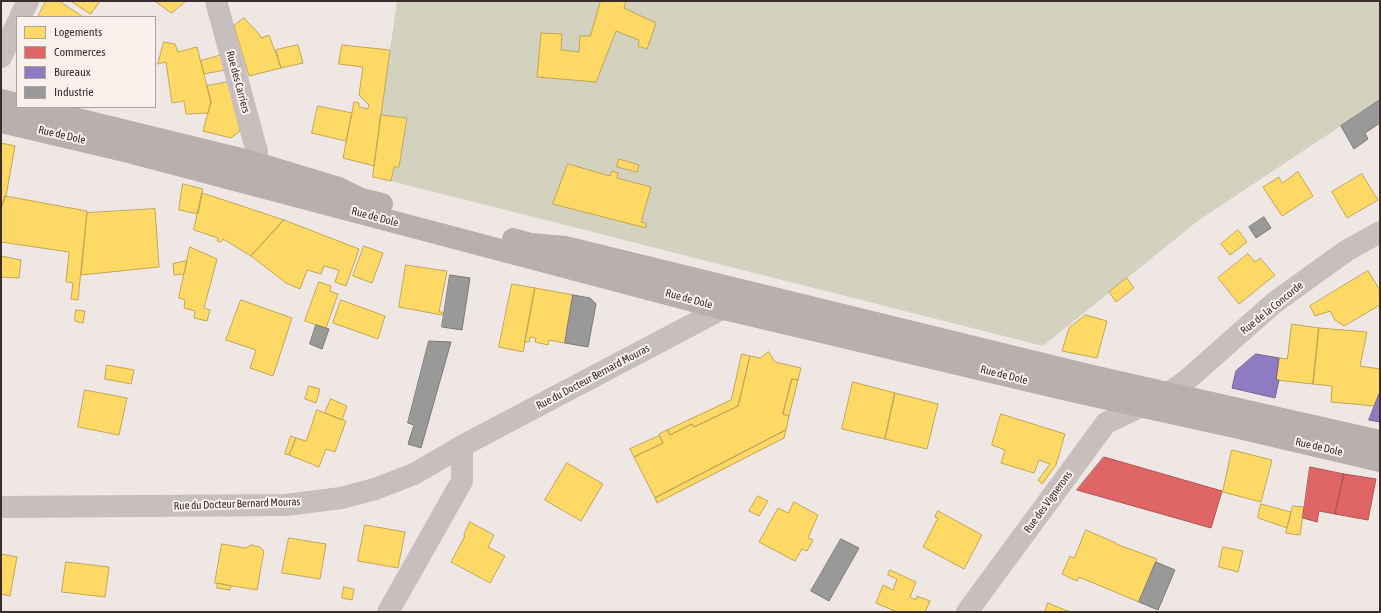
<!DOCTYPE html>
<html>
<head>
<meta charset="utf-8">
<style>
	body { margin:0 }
	#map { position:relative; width:1381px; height:613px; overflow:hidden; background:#eee7e4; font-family:"Asap Condensed",sans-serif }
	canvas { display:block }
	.frame { position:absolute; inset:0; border:2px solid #392c2b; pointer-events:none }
	.legend { position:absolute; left:16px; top:16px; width:140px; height:92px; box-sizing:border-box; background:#faf1ed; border:1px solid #ada29f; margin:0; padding:5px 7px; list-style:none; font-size:12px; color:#392c2b }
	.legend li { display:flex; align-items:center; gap:8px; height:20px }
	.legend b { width:20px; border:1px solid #ada29f }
</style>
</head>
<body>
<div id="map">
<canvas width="1381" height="613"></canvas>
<div class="frame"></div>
<ul class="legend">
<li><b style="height:11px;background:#ffd966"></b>Logements</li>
<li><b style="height:11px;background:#e06666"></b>Commerces</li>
<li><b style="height:11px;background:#8e7cc3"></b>Bureaux</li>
<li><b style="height:11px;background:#999"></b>Industrie</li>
</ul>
</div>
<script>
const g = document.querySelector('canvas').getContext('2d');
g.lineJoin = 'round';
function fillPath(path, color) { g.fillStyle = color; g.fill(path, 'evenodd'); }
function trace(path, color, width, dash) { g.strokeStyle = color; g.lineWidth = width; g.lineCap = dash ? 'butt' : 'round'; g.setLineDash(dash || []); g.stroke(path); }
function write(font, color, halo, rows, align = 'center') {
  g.font = font + ' "Asap Condensed",sans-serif'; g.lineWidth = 4; g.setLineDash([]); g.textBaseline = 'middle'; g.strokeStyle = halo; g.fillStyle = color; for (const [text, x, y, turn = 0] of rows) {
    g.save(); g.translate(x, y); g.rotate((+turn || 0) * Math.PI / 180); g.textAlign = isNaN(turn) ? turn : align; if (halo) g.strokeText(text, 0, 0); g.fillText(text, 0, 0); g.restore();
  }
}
const green = new Path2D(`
	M397 1H1380V100L1199 220 1043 346 391 181 394 167H399L407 119 381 115Z`);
const homes = new Path2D(`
	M46 1H59L83 17H38Z
	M71 1H100L91 14Z
	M155 1H186L172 13Z
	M601 1H626L624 8 656 23 647 49 638 46 639 40 616 31 596 82 537 77 541 33 562 34 561 50 579 52 580 36H590Z
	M244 18 259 34 261 38 269 35 281 68 249 76 234 26Z
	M164 42 175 44 178 52 197 47 211 102 208 113 186 114 184 101 172 103 166 62 158 64Z
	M298 45 303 63 281 68 276 50Z
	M342 45 390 50 374 166 343 158 354 102 359 103V107L368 109 369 105 359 95 363 67 339 64Z
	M222 55 225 70 204 74 201 61Z
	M228 82 240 131 231 138 203 131 211 102 207 86Z
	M318 106 352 113 346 141 312 133Z
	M381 115 407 118 399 167H394L391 181 373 177Z
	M1 143 15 146 6 196 1 208Z
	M619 159 639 165 637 172 617 167Z
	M568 164 610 176 612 171 618 173 617 178 651 187 641 222 646 223V228L553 204Z
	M1298 172 1313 196 1282 216 1263 187 1279 177 1282 183Z
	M1362 174 1378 200 1347 218 1332 192Z
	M183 184 203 189 198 214 179 210Z
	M202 193 230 202 284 220 251 256 223 239 221 242 217 241 218 238 194 230Z
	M5 196 87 211 78 300 71 299 73 283 66 282 69 252 1 242V209Z
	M155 209 159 267 81 275 87 213Z
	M284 220 359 249 346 286 335 282 339 270 324 266 321 274 307 270 300 289 286 283 251 256Z
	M1238 230 1247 242 1230 255 1221 244Z
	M364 246 383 253 372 283 353 276Z
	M190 247 217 259 204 308 210 310 207 321 194 318 195 311 184 308 185 300 179 298Z
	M1248 254 1255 262 1260 258 1275 275 1239 304 1218 278Z
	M1 256 21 260 19 278 1 277Z
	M187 261 184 274 174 275 173 264Z
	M406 265 447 271 439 312H442V315L399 307Z
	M1368 271 1380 290V305L1344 326 1335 320 1330 311 1315 316 1310 306Z
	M1127 278 1134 288 1116 302 1109 292Z
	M319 282 331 286 330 291 338 294 326 328 305 321Z
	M512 284 535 288 523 352 499 347Z
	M535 288 573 295 565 343 549 340 548 345 535 342 536 338 530 337 529 342H525Z
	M241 300 292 318 273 376 250 368 256 350 226 340Z
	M341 300 385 316 378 339 333 323Z
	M76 310 85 311 83 323 75 321Z
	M1086 315 1107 321 1097 358 1062 351 1069 328Z
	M1292 324 1319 328 1313 384 1276 380 1279 358 1287 359Z
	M1319 328 1367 332 1360 366 1380 369V392L1374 406 1331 402 1332 386 1313 384Z
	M769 352 775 362 801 368 798 380 792 379 783 414 789 416 786 430 655 498 634 457 663 443 659 434 667 430 670 435 692 424 694 427 738 406 750 356 760 358Z
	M742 354 750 356 738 406 694 427 692 424 670 435 667 430 731 400Z
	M107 365 134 370 131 384 105 379Z
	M792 379 798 380 789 416 783 414Z
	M853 382 895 393 885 439 842 429Z
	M309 386 320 389 316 403 305 399Z
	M85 390 127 398 119 435 78 427Z
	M895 393 938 404 927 449 885 439Z
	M331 399 347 406 342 420 325 413Z
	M317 410 346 421 335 452 326 449 319 467 289 455 296 438 306 441Z
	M1001 414 1065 434 1056 465 1042 484 1038 480 1050 464 1039 460 1034 473 1001 463 1005 450 992 445Z
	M786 430 784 438 657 503 655 498Z
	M291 436 296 438 289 455 285 454Z
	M659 436 663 443 634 457 630 449Z
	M1232 450 1272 460 1261 502 1223 492Z
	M567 463 603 484 581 521 545 500Z
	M758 496 768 501 759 516 749 511Z
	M794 502 818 515 808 538 813 540 807 551 802 549 795 561 759 542 778 508 788 513Z
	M1261 504 1291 512 1287 528 1258 518Z
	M1293 506 1304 507 1300 535 1286 533Z
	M938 511 982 535 964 569 923 547 938 518 935 517Z
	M470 522 494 535 488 547 505 556 490 583 451 562 465 536 464 535Z
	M365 525 405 532 398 568 358 561Z
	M1086 530 1116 543V544L1157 559 1139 602 1079 577 1077 581 1062 574 1070 556 1074 558Z
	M289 538 326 544 320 579 282 573Z
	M222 544 246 548 251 545 260 547 264 551 257 590 215 583Z
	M1223 547 1243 551 1238 572 1219 567Z
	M1 554 17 557 10 596 1 594Z
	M66 562 109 567 105 597 62 592Z
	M890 570 916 582 910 597 916 600 917 596 930 601 925 612H897L876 603 883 585 893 590 897 579 888 575Z
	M218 583 231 586 230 590 217 588Z
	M344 587 354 589 352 600 342 598Z
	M1048 603 1070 612H1045Z`);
const shops = new Path2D(`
	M1104 457 1222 491 1211 528 1077 490Z
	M1310 467 1344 474 1335 514 1319 511 1317 522 1303 518Z
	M1344 474 1376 479 1368 520 1335 514Z`);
const offices = new Path2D(`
	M1256 354 1279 358 1276 380H1279L1275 398 1232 388 1236 371Z
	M1380 392V422L1369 420Z`);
const industry = new Path2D(`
	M1380 100V123L1365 133 1368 139 1354 149 1341 126Z
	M1264 217 1271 228 1256 238 1249 227Z
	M450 275 470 278 462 330 442 327Z
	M573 295 590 298 596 304 588 347 565 343Z
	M316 325 329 329 322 349 310 344Z
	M429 341 451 342 421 448 408 444 414 425 408 423Z
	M841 539 859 548 829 601 811 591Z
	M1156 562 1175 570 1158 610 1139 602Z`);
const street = new Path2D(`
	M216 1 257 152 249 167 236 170
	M20 17 28 1
	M1 57 17 24
	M1 507 286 505 341 498 375 489 414 474 462 446 735 302 749 300 771 302
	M388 612 462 481V446
	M967 612 1106 423 1169 393 1188 379 1274 303 1346 251 1380 232`);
const secondary = new Path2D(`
	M1 100 17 104
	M28 107 253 162 339 188 361 199 382 204
	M1 122 129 152 724 309 1076 392 1239 428 1380 461
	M513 239 531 244 565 247 1088 375 1380 441`);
const streetNames = [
	["Rue des Carriers",238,82,75],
	["Rue de Dole",62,135,13],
	["Rue de Dole",375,217,15],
	["Rue de Dole",689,299,15],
	["Rue de la Concorde",1272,308,-39],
	["Rue de Dole",1004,375,14],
	["Rue du Docteur Bernard Mouras",593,377,-28],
	["Rue de Dole",1319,447,13],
	["Rue des Vignerons",1048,502,-54],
	["Rue du Docteur Bernard Mouras",237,504,-2]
];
fillPath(green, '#d3d2bf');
fillPath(homes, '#ffd966');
trace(homes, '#c4a554', 1);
fillPath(shops, '#e06666');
trace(shops, '#ae5554', 1);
fillPath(offices, '#8e7cc3');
trace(offices, '#746495', 1);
fillPath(industry, '#999');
trace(industry, '#7c7878', 1);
trace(street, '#c7bfbd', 22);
trace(secondary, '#b8afae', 22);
write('11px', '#392c2b', '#faf1ed', streetNames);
</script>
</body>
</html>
